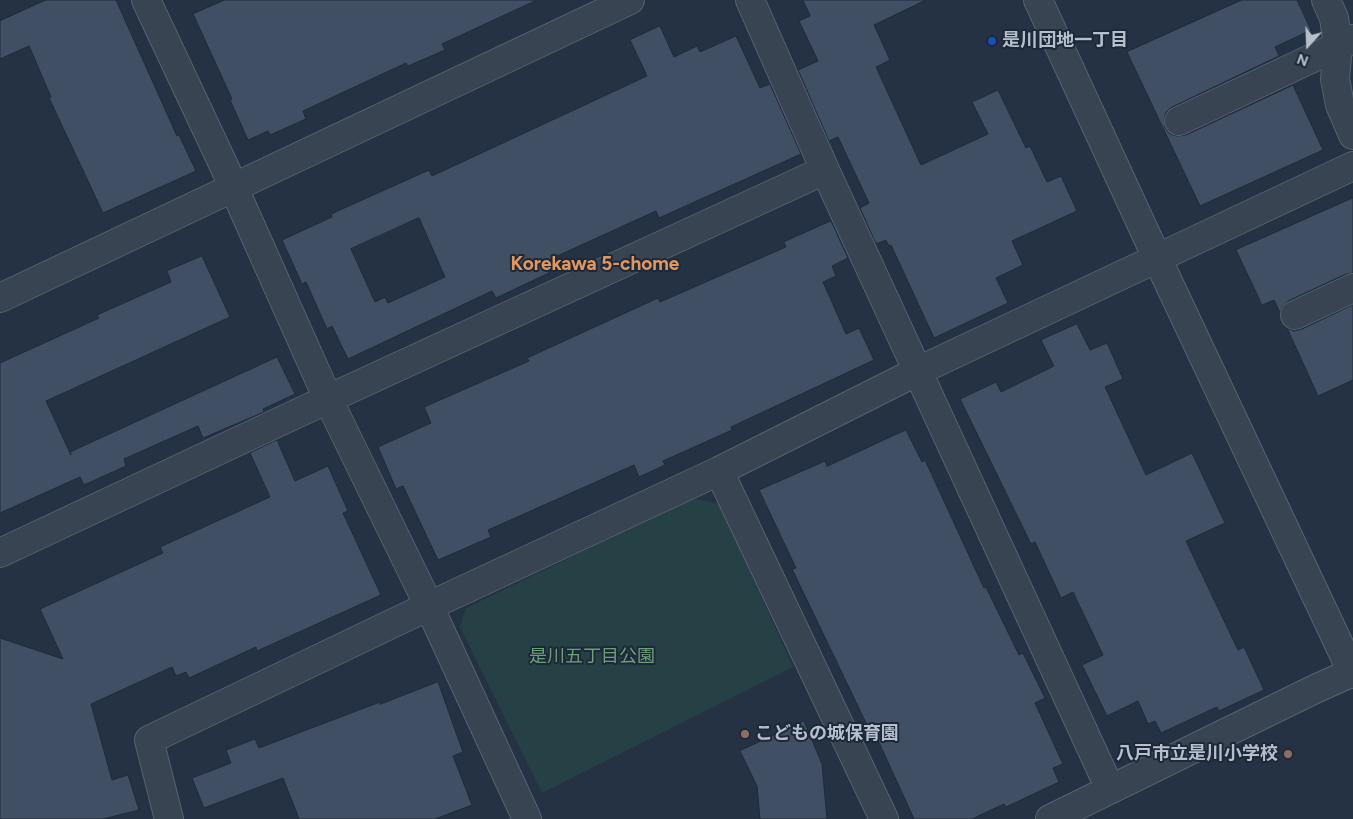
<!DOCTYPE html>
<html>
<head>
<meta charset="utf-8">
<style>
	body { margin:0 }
	#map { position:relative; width:1353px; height:819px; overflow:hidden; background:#243244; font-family:Figtree,sans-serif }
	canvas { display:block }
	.north { position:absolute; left:1283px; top:20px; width:50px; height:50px; -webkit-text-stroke:4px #1d2939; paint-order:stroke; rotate:200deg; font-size:14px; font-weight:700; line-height:20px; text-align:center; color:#b6bfcd }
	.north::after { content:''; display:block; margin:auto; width:18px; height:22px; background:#b6bfcd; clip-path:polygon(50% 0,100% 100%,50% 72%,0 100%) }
</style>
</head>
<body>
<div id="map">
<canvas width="1353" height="819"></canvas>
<div class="north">N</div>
</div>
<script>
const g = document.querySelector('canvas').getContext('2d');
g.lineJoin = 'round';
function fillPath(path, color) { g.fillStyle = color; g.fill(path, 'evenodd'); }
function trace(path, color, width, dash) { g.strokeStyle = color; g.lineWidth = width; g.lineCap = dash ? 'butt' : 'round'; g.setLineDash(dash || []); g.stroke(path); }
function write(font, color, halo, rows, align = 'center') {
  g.font = font + ' Figtree,"Noto Sans JP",sans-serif'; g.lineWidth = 4; g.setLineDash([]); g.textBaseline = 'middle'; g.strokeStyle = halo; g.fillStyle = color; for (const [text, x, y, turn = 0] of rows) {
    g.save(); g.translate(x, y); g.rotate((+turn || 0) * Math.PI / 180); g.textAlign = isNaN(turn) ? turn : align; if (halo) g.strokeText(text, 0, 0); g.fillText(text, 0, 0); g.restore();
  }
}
const green = new Path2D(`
	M692 498 719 504 793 667 542 793 460 627 466 608Z`);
const building = new Path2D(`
	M46 0H116L177 136 179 135 196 171 103 213 49 98 51 97 29 46 0 59V21Z
	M225 0H537L442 44 445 50 408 66 406 63 303 111 306 119 270 135 268 131 248 140 230 100 232 99 193 14Z
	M803 0H926L874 25 890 60 876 67 921 165 988 134 972 102 998 90 1026 148 1030 146 1047 182 1061 176 1077 211 1012 241 1023 265 996 278 1008 303 934 338 891 245 889 246 886 240 876 244 860 208 869 203 838 137 829 141 798 70 818 61 799 21 810 16Z
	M1242 0H1297L1311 30 1275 47 1279 56 1172 107 1166 112 1164 119 1165 128 1170 134 1177 136 1186 135 1293 85 1323 150 1200 206 1127 52Z
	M660 26 674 57 697 46 700 52 736 36 760 88 770 84 801 154 659 218 656 211 544 262 549 273 496 298 492 291 348 359 332 326 327 329 306 282 302 284 282 240 332 217 331 214 429 170 432 176 647 76 630 40ZM419 218 445 277 388 303 385 297 375 302 351 249Z
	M1353 198V273L1346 274 1288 301 1283 306 1280 313 1274 300 1262 305 1236 250Z
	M831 221 848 258 832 266 836 276 823 282 846 334 859 328 874 360 731 427 732 430 663 461 665 465 639 477 634 465 488 530 491 537 438 560 403 486 396 489 378 447 431 423 424 407 529 361 527 358 658 298 660 302 786 247 784 242Z
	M202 256 230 317 46 401 71 455 70 452 277 357 295 394 263 409 264 412 203 438 198 426 124 459 126 466 84 485 80 477 0 513V363L99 318 97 315 171 282 167 271Z
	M1353 305V380L1318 396 1287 328 1294 331 1302 329Z
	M1077 324 1090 350 1107 343 1123 379 1105 387 1146 475 1192 453 1225 523 1186 541 1238 650 1244 647 1264 690 1219 711 1217 707 1161 733 1155 721 1148 724 1138 701 1107 716 1082 665 1103 655 1073 592 1061 598 1035 542 1031 544 960 399 996 382 1001 392 1054 366 1041 340Z
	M906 430 922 462 925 460 984 588 986 587 1019 655 1023 653 1045 698 1035 703 1063 764 1053 768 1059 782 1006 807 1004 804 972 819H914L871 725 868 727 792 569 796 568 759 490 825 461 827 466Z
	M277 440 295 481 328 466 348 511 343 513 381 595 257 651 256 647 189 678 186 672 176 676 172 667 91 704 112 780 128 775 139 810 103 819H0V638L63 659 40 609 163 553 160 547 270 497 250 453Z
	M438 682 463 752 453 756 472 805 435 819H299L283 778 204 808 192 778 231 763 226 750 255 739 259 748 380 702V704Z
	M804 721 822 764 827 819H760L757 786 740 751Z`);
const minor = new Path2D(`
	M146 0 224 166 328 399 429 606 527 819
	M750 0 825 170 1110 789
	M1038 0 1157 258 1353 674
	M1326 0 1334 18 1338 46 1335 79 1340 105 1353 135
	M1179 121 1353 39
	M0 298 630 0
	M1295 315 1353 288
	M719 471 884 819
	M0 553 328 399 825 170
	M169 819 149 740 429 606 719 471 918 371 1353 166
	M1050 819 1315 689 1353 672`);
const markers = [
	[992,41,5,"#1a4fb4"],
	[745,734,5,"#8d6e63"],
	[1288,754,5,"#8d6e63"]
];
const poiNames = [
	["是川団地一丁目",1002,41],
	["こどもの城保育園",755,734],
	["八戸市立是川小学校",1278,754,"right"]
];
const parkNames = [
	["是川五丁目公園",592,657]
];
const neighbourhoodNames = [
	["Korekawa 5-chome",595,264]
];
fillPath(green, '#264145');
fillPath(building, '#404f64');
trace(building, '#1f2b3b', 1);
trace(minor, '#576271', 30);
trace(minor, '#394453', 28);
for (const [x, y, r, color] of markers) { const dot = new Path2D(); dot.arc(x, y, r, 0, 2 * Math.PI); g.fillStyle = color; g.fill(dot); trace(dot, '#1d2939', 2); }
write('bold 18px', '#b6bfcd', '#1d2939', poiNames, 'left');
write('18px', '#6ba077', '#1d2939', parkNames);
write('bold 19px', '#e0965e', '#1d2939', neighbourhoodNames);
</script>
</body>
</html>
